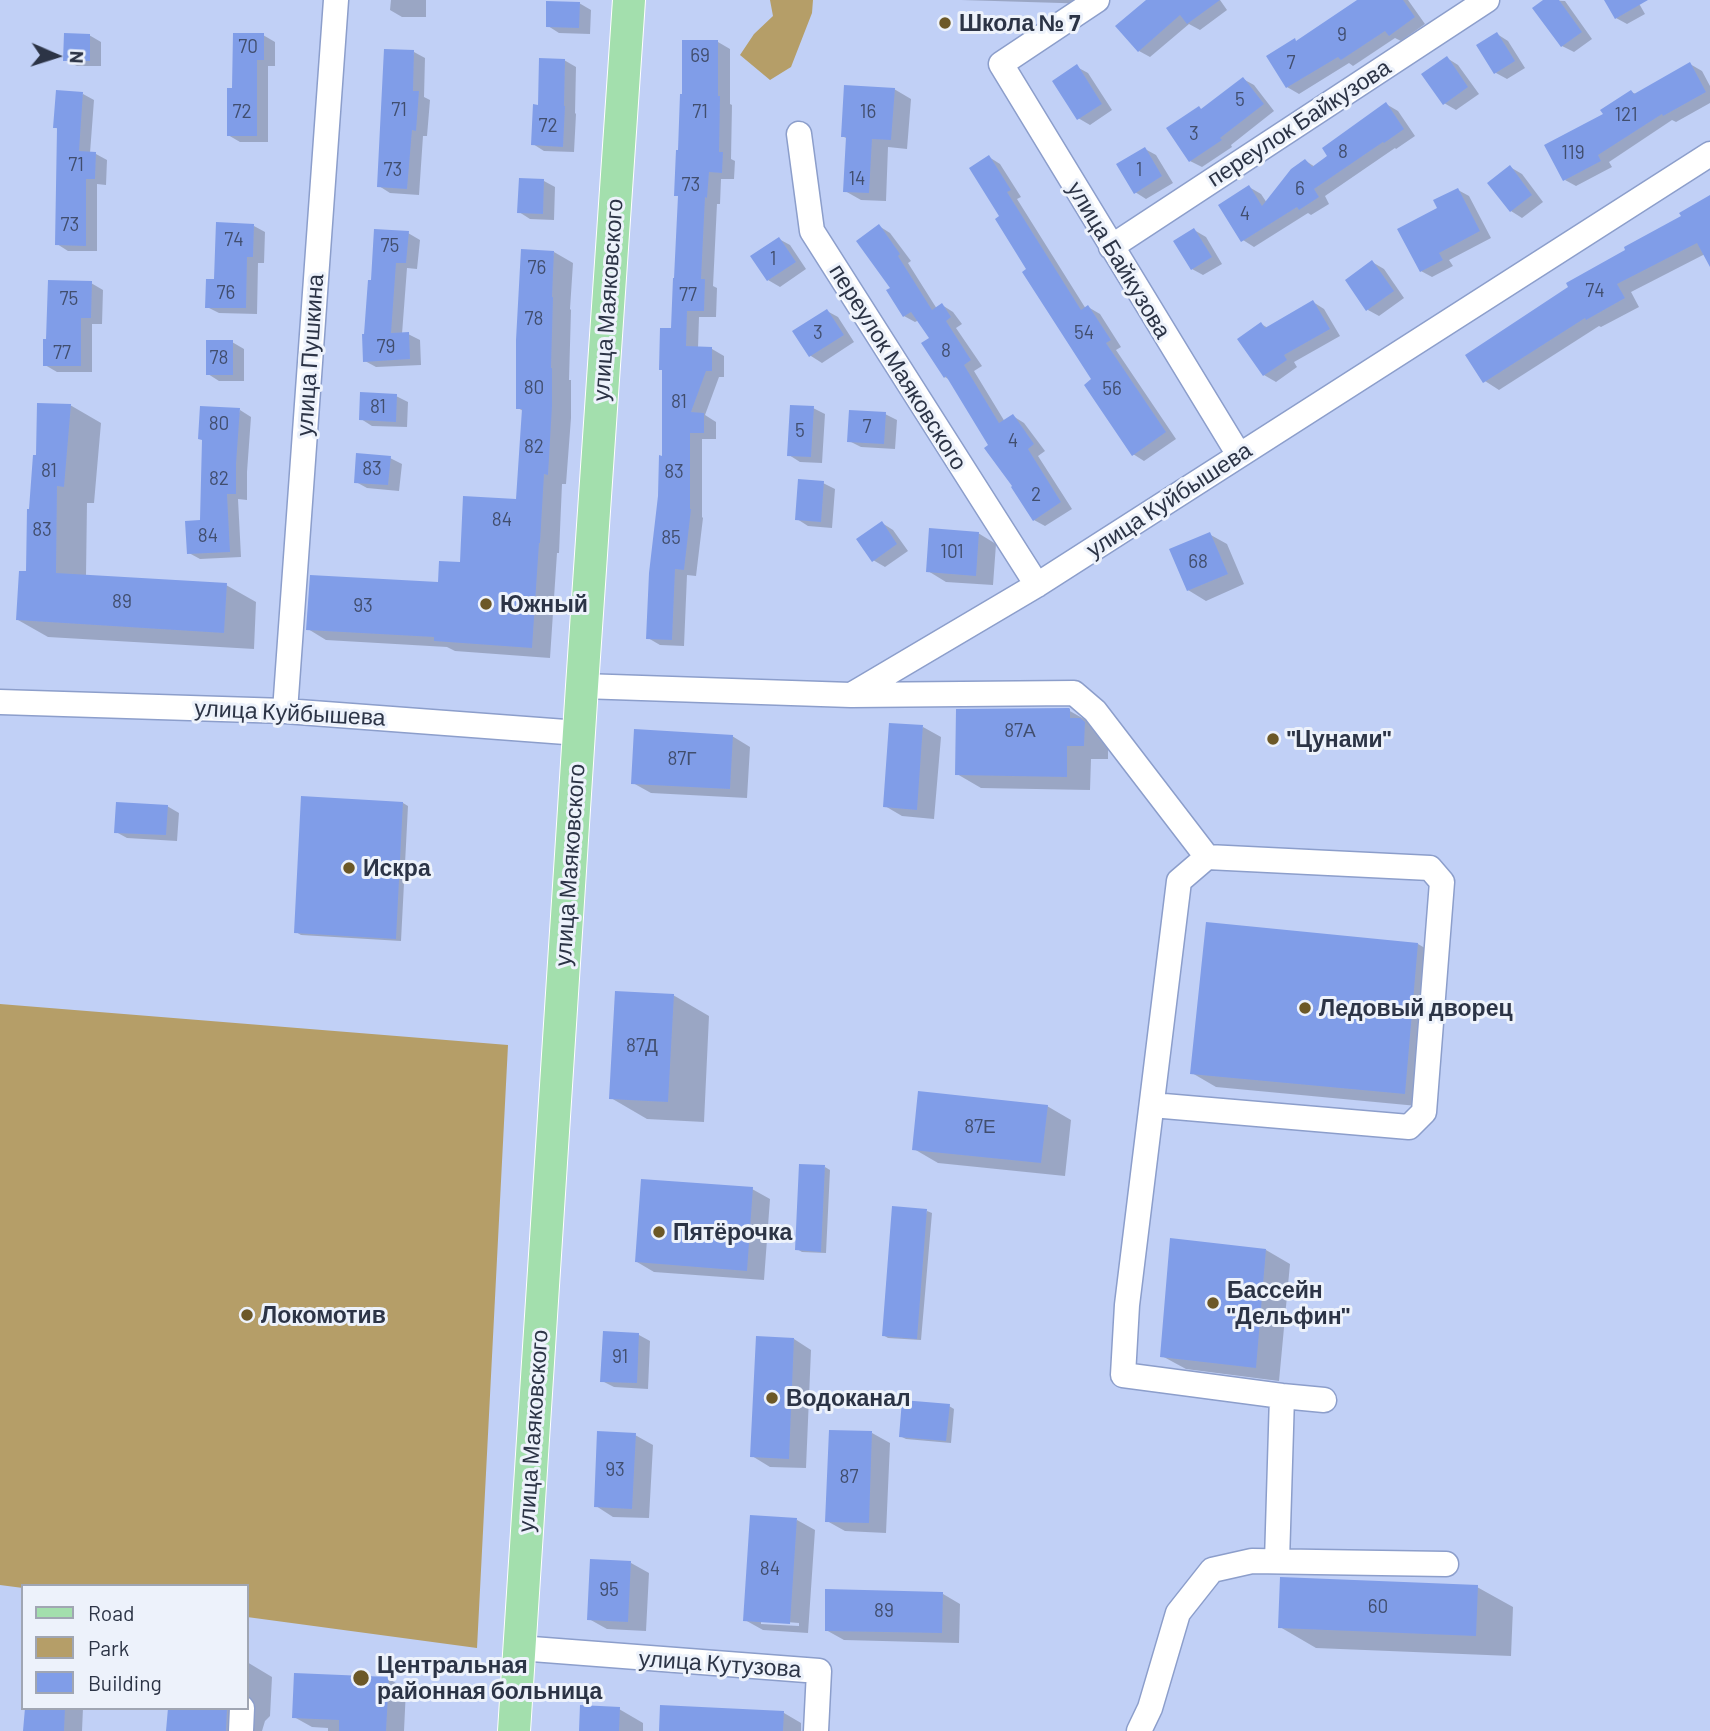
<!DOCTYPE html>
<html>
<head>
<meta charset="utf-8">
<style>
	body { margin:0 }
	#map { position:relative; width:1710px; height:1731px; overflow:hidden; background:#c1d0f6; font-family:Barlow,sans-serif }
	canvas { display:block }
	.legend { position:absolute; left:21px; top:1584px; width:228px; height:126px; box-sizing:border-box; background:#edf2fb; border:2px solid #a0a6b3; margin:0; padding:9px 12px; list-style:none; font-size:21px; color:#2c3446 }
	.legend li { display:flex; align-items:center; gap:14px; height:35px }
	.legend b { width:35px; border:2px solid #a0a6b3 }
	.north { position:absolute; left:21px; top:21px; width:70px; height:70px; -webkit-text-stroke:5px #edf2fb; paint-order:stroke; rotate:93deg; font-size:19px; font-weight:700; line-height:28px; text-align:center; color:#2c3446 }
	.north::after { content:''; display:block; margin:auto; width:24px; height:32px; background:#2c3446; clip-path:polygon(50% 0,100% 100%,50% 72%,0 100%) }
</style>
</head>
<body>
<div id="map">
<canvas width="1710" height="1731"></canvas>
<ul class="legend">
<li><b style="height:9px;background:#a3dfad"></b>Road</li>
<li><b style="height:19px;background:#b59e68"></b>Park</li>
<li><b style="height:19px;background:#809de8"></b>Building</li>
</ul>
<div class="north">N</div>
</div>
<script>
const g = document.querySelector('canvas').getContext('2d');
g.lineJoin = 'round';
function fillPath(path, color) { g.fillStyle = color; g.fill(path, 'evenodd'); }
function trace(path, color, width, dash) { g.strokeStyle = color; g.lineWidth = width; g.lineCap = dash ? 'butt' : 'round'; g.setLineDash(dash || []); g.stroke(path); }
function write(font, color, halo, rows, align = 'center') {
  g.font = font + ' Barlow,sans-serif'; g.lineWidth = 6; g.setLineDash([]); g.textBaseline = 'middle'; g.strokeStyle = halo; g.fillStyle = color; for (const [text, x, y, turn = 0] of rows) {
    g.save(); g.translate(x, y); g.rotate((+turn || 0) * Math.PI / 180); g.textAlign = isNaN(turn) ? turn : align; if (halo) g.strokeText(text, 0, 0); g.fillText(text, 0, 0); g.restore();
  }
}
const green = new Path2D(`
	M770 0H813L812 13 791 67 770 80 740 55 754 34 773 16Z
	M0 1004 508 1045 477 1648 247 1617V1586H23V1588L0 1585Z`);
const shadow = new Path2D(`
	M391 0H426V17H402L390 10Z
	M961 0H1094V4Z
	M1156 0H1220L1227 10 1200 30 1189 24 1150 57 1139 51Z
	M1360 0H1408L1425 24 1401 41 1395 38 1353 66 1349 63 1299 94 1287 87 1297 42Z
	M1546 0 1565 1 1592 39 1574 52 1562 46Z
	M1606 0H1637L1645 14 1627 24 1616 18Z
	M579 3 591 10 590 34 559 33 548 26Z
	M1497 34 1508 41 1525 68 1507 79 1496 73Z
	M89 35 101 42V66H77L65 60Z
	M263 35 275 42V66H268V142H240L228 135 234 90Z
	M718 42 730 49V104L732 105 731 159 735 161 734 179H721L720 204H717L713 286 717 288 716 317H699L698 348 712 349 724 356V377H719L705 415 716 422V439H702V517L703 518 696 576 687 575 684 646 660 645 648 638 664 457 672 330 680 197 676 195Z
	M414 52 425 58 424 97 430 100 427 136H423L419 195 390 193 379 186Z
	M1447 58 1458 65 1479 94 1456 110 1444 103Z
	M564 60 576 67 575 113 576 114 574 152 544 151 533 144 540 106Z
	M1690 64 1702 71 1710 86V103L1676 122 1672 120 1609 162 1612 167 1576 186 1565 180 1606 114 1631 92 1636 94Z
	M1077 67 1088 73 1112 110 1090 125 1078 118Z
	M1243 79 1254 85 1274 111 1231 145 1232 147 1202 167 1190 161 1202 110Z
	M894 89 911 99 907 149 888 147 886 201 861 200 845 191 848 139 842 136Z
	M83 94 94 100 90 153 96 154 107 160 106 185 97 184V251H68L57 244 59 130 55 127Z
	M1386 104 1398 111 1415 136 1396 149 1395 148 1325 196 1329 204 1311 215 1308 213 1254 247 1243 240 1249 187 1261 194 1267 203 1306 161 1315 167Z
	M1145 149 1156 155 1173 183 1146 199 1135 192Z
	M989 157 1000 164 1021 197 1017 199 1086 309 1088 307 1100 314 1121 347 1116 350 1176 439 1144 461 1133 454 1094 380 1029 270 1002 217Z
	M1510 167 1522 174 1543 202 1522 218 1511 211Z
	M544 181 555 187 554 220 530 219 519 212Z
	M1458 190 1469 196 1491 238 1449 260 1453 266 1432 277 1421 271 1440 208Z
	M1710 200V263L1705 254 1631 292 1639 307 1601 327 1599 326 1499 390 1485 381 1628 251Z
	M254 226 265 232 264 263H258L257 314 219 313 207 307 215 280Z
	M879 226 890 233 911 261 908 263 937 309 942 305 953 312 962 324 956 328 982 366 974 371 1005 422 1013 416 1024 423 1045 451 1038 456 1072 509 1045 526 1034 520 950 380 945 377 931 338 919 320 915 322 904 316 893 288Z
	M1194 230 1206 237 1222 264 1203 275 1192 269Z
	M408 233 420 240 417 269 407 268 402 334H408L420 340 421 365 376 367 365 361 366 336 373 282Z
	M779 239 790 245 806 269 780 287 768 280Z
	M554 252 573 263 570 309 571 310 569 380H571V418L566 484H562L559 553H557L550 658 455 651 447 647 326 640 308 629 440 584 462 564 517 501 523 411 518 408Z
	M1372 262 1384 269 1404 298 1379 316 1368 310Z
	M91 283 103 290 102 324H92V372H57L45 365Z
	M1313 302 1324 309 1340 336 1294 362 1297 367 1276 382 1264 375 1261 324 1268 328Z
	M827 311 838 317 854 342 822 363 811 356 794 332Z
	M232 342 244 349V381H219L208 374Z
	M396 396 408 402 407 427 372 426 361 419Z
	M70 405 101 423 94 503H87L86 576 226 585 256 602 254 649 48 637 18 620Z
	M813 408 825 414 822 463 800 462 789 455Z
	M240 410 251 417 247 472V500L238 499 241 557 200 559 189 553Z
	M885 414 897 420 895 449 861 447 849 441Z
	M390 458 402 464 399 491 367 488 356 482Z
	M823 483 835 489 832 528 808 526 797 519Z
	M882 523 893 530 908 551 885 567 873 560Z
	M978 533 996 544 993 585 946 582 928 571Z
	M1209 534 1227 544 1244 584 1206 601 1188 590Z
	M1068 710 1093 724 1108 737V759H1091L1090 790 981 788 957 774Z
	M923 727 941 737 934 819 902 816 885 806Z
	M732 736 750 747 747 798 651 793 633 783Z
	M303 798 403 803 408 806 401 941 301 935 296 932Z
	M167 806 179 813 177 841 127 838 116 832Z
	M1418 944 1442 958 1428 1107 1216 1087 1192 1073Z
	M673 995 709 1016 704 1122 647 1119 611 1098Z
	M1047 1106 1071 1120 1065 1176 938 1163 914 1149Z
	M825 1167 830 1170 826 1253 802 1252 797 1249Z
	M752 1189 770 1199 764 1280 654 1272 637 1262Z
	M927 1211 932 1213 921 1340 888 1338 883 1335Z
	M1266 1250 1290 1264 1279 1381 1186 1369 1162 1356Z
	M604 1333 639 1335 650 1341 648 1389 614 1387 602 1381Z
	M794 1339 811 1350 806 1468 770 1467 752 1456Z
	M949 1406 954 1409 951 1443 906 1439 900 1436Z
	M872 1433 890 1443 886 1533 845 1531 827 1521Z
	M635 1435 653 1445 649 1518 613 1517 596 1506Z
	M797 1520 815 1530 808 1633 763 1630 745 1620ZM761 1620 799 1623V1626L761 1624Z
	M631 1563 649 1573 646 1631 607 1629 589 1619Z
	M1477 1587 1513 1607 1511 1656 1316 1648 1280 1627Z
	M943 1594 960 1604 959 1643 844 1640 826 1630Z
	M247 1662 272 1677 270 1716 265 1721 262 1731H168L169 1708H247Z
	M389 1679 406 1689 404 1731H328V1728L312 1727 294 1717Z
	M26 1708H83L82 1731H25Z
	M619 1709 643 1723V1731H581Z
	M784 1713 801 1723V1731H660Z`);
const building = new Path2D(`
	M1146 0H1220L1187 24 1180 15 1138 52 1115 26Z
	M1357 0H1403L1415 17 1389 36 1385 31 1341 60 1338 57 1286 88 1266 56 1295 38 1296 41Z
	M1543 0H1559L1582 32 1561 47 1532 8Z
	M1604 0H1648L1615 19Z
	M546 1 580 2 579 28 546 27Z
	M1497 32 1515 61 1494 74 1476 45Z
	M64 33 90 34V61H63Z
	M233 33H264V60H257V136H227V88H232Z
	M682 40H718V96H720L719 152H723L722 173 709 172 707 198 705 197 701 279H705L704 311H687L686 346 712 347V371H706L691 412 704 413V433H690V509H691L684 570 675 569 672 640 646 639 649 573 658 496 659 455 662 456V370H659L660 328H671L673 278H674L678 196H674L676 150H678L680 94H682Z
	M384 49 414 50 413 91H419L416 131 412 130 407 189 377 187Z
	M1447 56 1468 87 1443 105 1421 74Z
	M539 58 565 59 564 106H565L563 147 531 145 533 104 538 105Z
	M1690 62 1706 92 1663 116 1662 114 1598 155 1601 161 1563 181 1544 145 1603 114 1600 110 1631 90 1634 94Z
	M1077 64 1102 104 1077 120 1052 81Z
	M1243 77 1264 104 1220 138 1222 140 1189 162 1166 128 1199 106 1201 109Z
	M844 85 895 88 891 140 872 139 869 193 843 192 846 137H841Z
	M56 90 83 92 79 151 96 152 95 179H86V246L55 245 57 128H53Z
	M1386 102 1404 129 1384 143 1383 142 1314 189 1319 197 1299 210 1297 207 1241 242 1218 205 1249 185 1262 206 1291 169 1305 159 1312 167 1327 156 1322 148Z
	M1145 147 1162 176 1134 194 1116 164Z
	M989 155 1011 190 1007 192 1081 310 1088 305 1111 340 1106 343 1166 432 1132 456 1084 385 1091 379 1022 272 1026 269 995 219 999 216 969 168Z
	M1510 165 1532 195 1510 212 1487 183Z
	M519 178 544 179 543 214 517 213Z
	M1458 188 1480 231 1439 253 1443 260 1420 272 1397 229 1437 208 1433 200Z
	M1710 195V267L1697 243 1617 284 1625 298 1586 320 1585 318 1483 383 1465 355 1568 287 1566 283 1625 250 1624 247 1681 216 1679 213Z
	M216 222 254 224 253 257H247L246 308H205L206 279H214Z
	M879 224 900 254 898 256 932 310 942 303 951 317 946 321 971 360 964 365 999 423 1013 414 1034 444 1028 449 1061 502 1033 521 1011 487 1012 486 984 448 988 445 946 376 944 378 921 343 929 338 911 312 903 317 886 290 890 288 856 241Z
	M1194 228 1212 257 1191 270 1173 241Z
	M374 229 409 231 406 263H396L391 333 409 332 410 359 363 362 362 334H364L368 280H371Z
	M779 237 796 262 767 281 750 256Z
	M521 249 554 251 552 297H553L551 368H552V406L548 475 544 474 540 543H539L532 648 434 641V637L306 630 310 575 438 582 439 561 460 562 463 496 516 499 522 409H516V340Z
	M1372 260 1394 291 1366 311 1345 280Z
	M48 280 92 281 91 318H81V366H43V339H46Z
	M1313 300 1330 329 1284 355 1287 360 1263 376 1237 339 1261 322 1265 328Z
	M827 309 844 335 809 357 792 331Z
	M206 340H233V375H206Z
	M360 392 397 394 396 422 359 420Z
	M37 403 71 404 64 487 57 486 56 573 227 583 224 633 16 620 19 571H26L27 509H29L33 455H36Z
	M790 405 814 406 811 457 787 456Z
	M200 406 240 408 236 464V494H227L230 552 187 554 185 521 200 520 202 440 198 439Z
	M849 410 886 412 884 444 847 442Z
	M356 453 391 456 388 485 354 483Z
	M798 479 824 481 821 522 795 520Z
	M882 521 897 544 872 562 856 539Z
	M929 528 979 532 976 576 926 572Z
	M1210 532 1228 574 1187 591 1169 549Z
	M1069 708 1070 709V718H1080L1085 722 1084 746H1067V777L955 775 956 709Z
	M889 723 923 725 917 810 883 807Z
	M634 729 733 735 730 789 631 784Z
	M301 796 403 802 396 939 294 933Z
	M116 802 168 805 166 835 114 833Z
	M1206 922 1418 943 1405 1094 1190 1074Z
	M615 991 674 994 668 1102 609 1099Z
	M918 1091 1048 1105 1041 1163 912 1150Z
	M799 1164 825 1165 821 1252 795 1250Z
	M641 1179 753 1187 747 1271 635 1262Z
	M892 1206 927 1209 917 1339 882 1336Z
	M1170 1238 1266 1249 1256 1368 1160 1357Z
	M603 1331 639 1333 637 1383 600 1382Z
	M756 1336 794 1338 789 1459 750 1457Z
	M902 1400 950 1404 946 1441 899 1437Z
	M829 1430 872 1431 869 1523 825 1522Z
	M597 1431 636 1433 632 1509 594 1507Z
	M750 1515 797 1518 790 1624 743 1621Z
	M590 1559 631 1561 628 1622 587 1620Z
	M1280 1577 1478 1585 1476 1636 1278 1628Z
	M825 1589 943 1592 942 1633 825 1631Z
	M294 1673 389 1677 386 1731H339V1720L292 1718Z
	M580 1705 620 1707 619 1731H579Z
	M660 1705 784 1711 783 1731H659Z
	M25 1708H65L64 1731H23Z
	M168 1708H227L226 1731H166Z`);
const minor = new Path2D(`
	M1097 0 1001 64 1239 455
	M799 134 812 231 1037 585
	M1111 247 1487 0
	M582 686 851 695 1074 693 1095 711 1207 857
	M851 695 1037 585 1710 154
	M0 702 285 711 579 733
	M285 711 336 0
	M1152 1105 1409 1127 1424 1112 1442 882 1430 868 1207 857 1179 881 1127 1305 1123 1375 1282 1396 1324 1400
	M1277 1561 1282 1396
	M519 1648 819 1671 816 1731
	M241 1731 242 1708
	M1139 1731 1150 1708 1178 1613 1212 1570 1252 1561 1446 1564`);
const major = new Path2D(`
	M514 1731 582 686 629 0`);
const markers = [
	[945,23,7,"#6c5827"],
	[486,604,7,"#6c5827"],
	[1273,739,7,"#6c5827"],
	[349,868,7,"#6c5827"],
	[1305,1008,7,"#6c5827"],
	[659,1232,7,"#6c5827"],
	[1213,1303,7,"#6c5827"],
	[247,1315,7,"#6c5827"],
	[772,1398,7,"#6c5827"],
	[361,1678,9,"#6c5827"]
];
const numberNames = [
	["9",1342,35],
	["70",248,47],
	["69",700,56],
	["7",1291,63],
	["5",1240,100],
	["71",399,110],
	["72",242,112],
	["71",700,112],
	["16",868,112],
	["121",1626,115],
	["72",548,126],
	["3",1194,134],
	["8",1343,152],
	["119",1573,153],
	["71",76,165],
	["73",393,170],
	["1",1139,170],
	["14",857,179],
	["73",691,185],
	["6",1300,189],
	["4",1245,214],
	["73",70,225],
	["74",234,240],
	["75",390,246],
	["1",773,259],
	["76",537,268],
	["74",1595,291],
	["76",226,293],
	["77",688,295],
	["75",69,299],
	["78",534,319],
	["3",818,333],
	["54",1084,333],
	["79",386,347],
	["8",946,351],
	["77",62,353],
	["78",219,358],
	["80",534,388],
	["56",1112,389],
	["81",679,402],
	["81",378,407],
	["80",219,424],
	["7",867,427],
	["5",800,431],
	["4",1013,441],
	["82",534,447],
	["83",372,469],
	["81",49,471],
	["83",674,472],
	["82",219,479],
	["2",1036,495],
	["84",502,520],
	["83",42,530],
	["84",208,536],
	["85",671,538],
	["101",952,552],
	["68",1198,562],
	["89",122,602],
	["93",363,606],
	["87А",1020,731],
	["87Г",682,759],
	["87Д",642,1046],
	["87Е",980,1127],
	["91",620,1357],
	["93",615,1470],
	["87",849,1477],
	["84",770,1569],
	["95",609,1590],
	["60",1378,1607],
	["89",884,1611]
];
const poiNames = [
	["Школа № 7",959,23],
	["Южный",500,604],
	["\"Цунами\"",1287,739],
	["Искра",363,868],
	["Ледовый дворец",1319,1008],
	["Пятёрочка",673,1232],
	["Бассейн",1227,1290],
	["\"Дельфин\"",1227,1316],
	["Локомотив",261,1315],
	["Водоканал",786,1398],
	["Центральная",377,1665],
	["районная больница",377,1691]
];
const streetNames = [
	["переулок Байкузова",1299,123,-33],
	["улица Байкузова",1119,260,59],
	["улица Маяковского",608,300,-86],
	["улица Пушкина",310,355,-86],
	["переулок Маяковского",898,367,58],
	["улица Куйбышева",1169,500,-33],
	["улица Куйбышева",290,713,3],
	["улица Маяковского",570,865,-86],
	["улица Маяковского",533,1431,-86],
	["улица Кутузова",720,1664,4]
];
fillPath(green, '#b59e68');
fillPath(shadow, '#0003');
fillPath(building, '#809de8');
trace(minor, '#8c9ecb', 27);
trace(major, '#fff', 34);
trace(minor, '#fff', 24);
trace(major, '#a3dfad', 32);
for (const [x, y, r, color] of markers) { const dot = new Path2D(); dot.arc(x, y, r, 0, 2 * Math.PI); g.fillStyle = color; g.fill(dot); trace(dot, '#edf2fb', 2.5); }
write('19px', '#414e6e', null, numberNames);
write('bold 23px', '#2c3446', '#edf2fb', poiNames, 'left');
write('23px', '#2c3446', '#edf2fb', streetNames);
</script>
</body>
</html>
